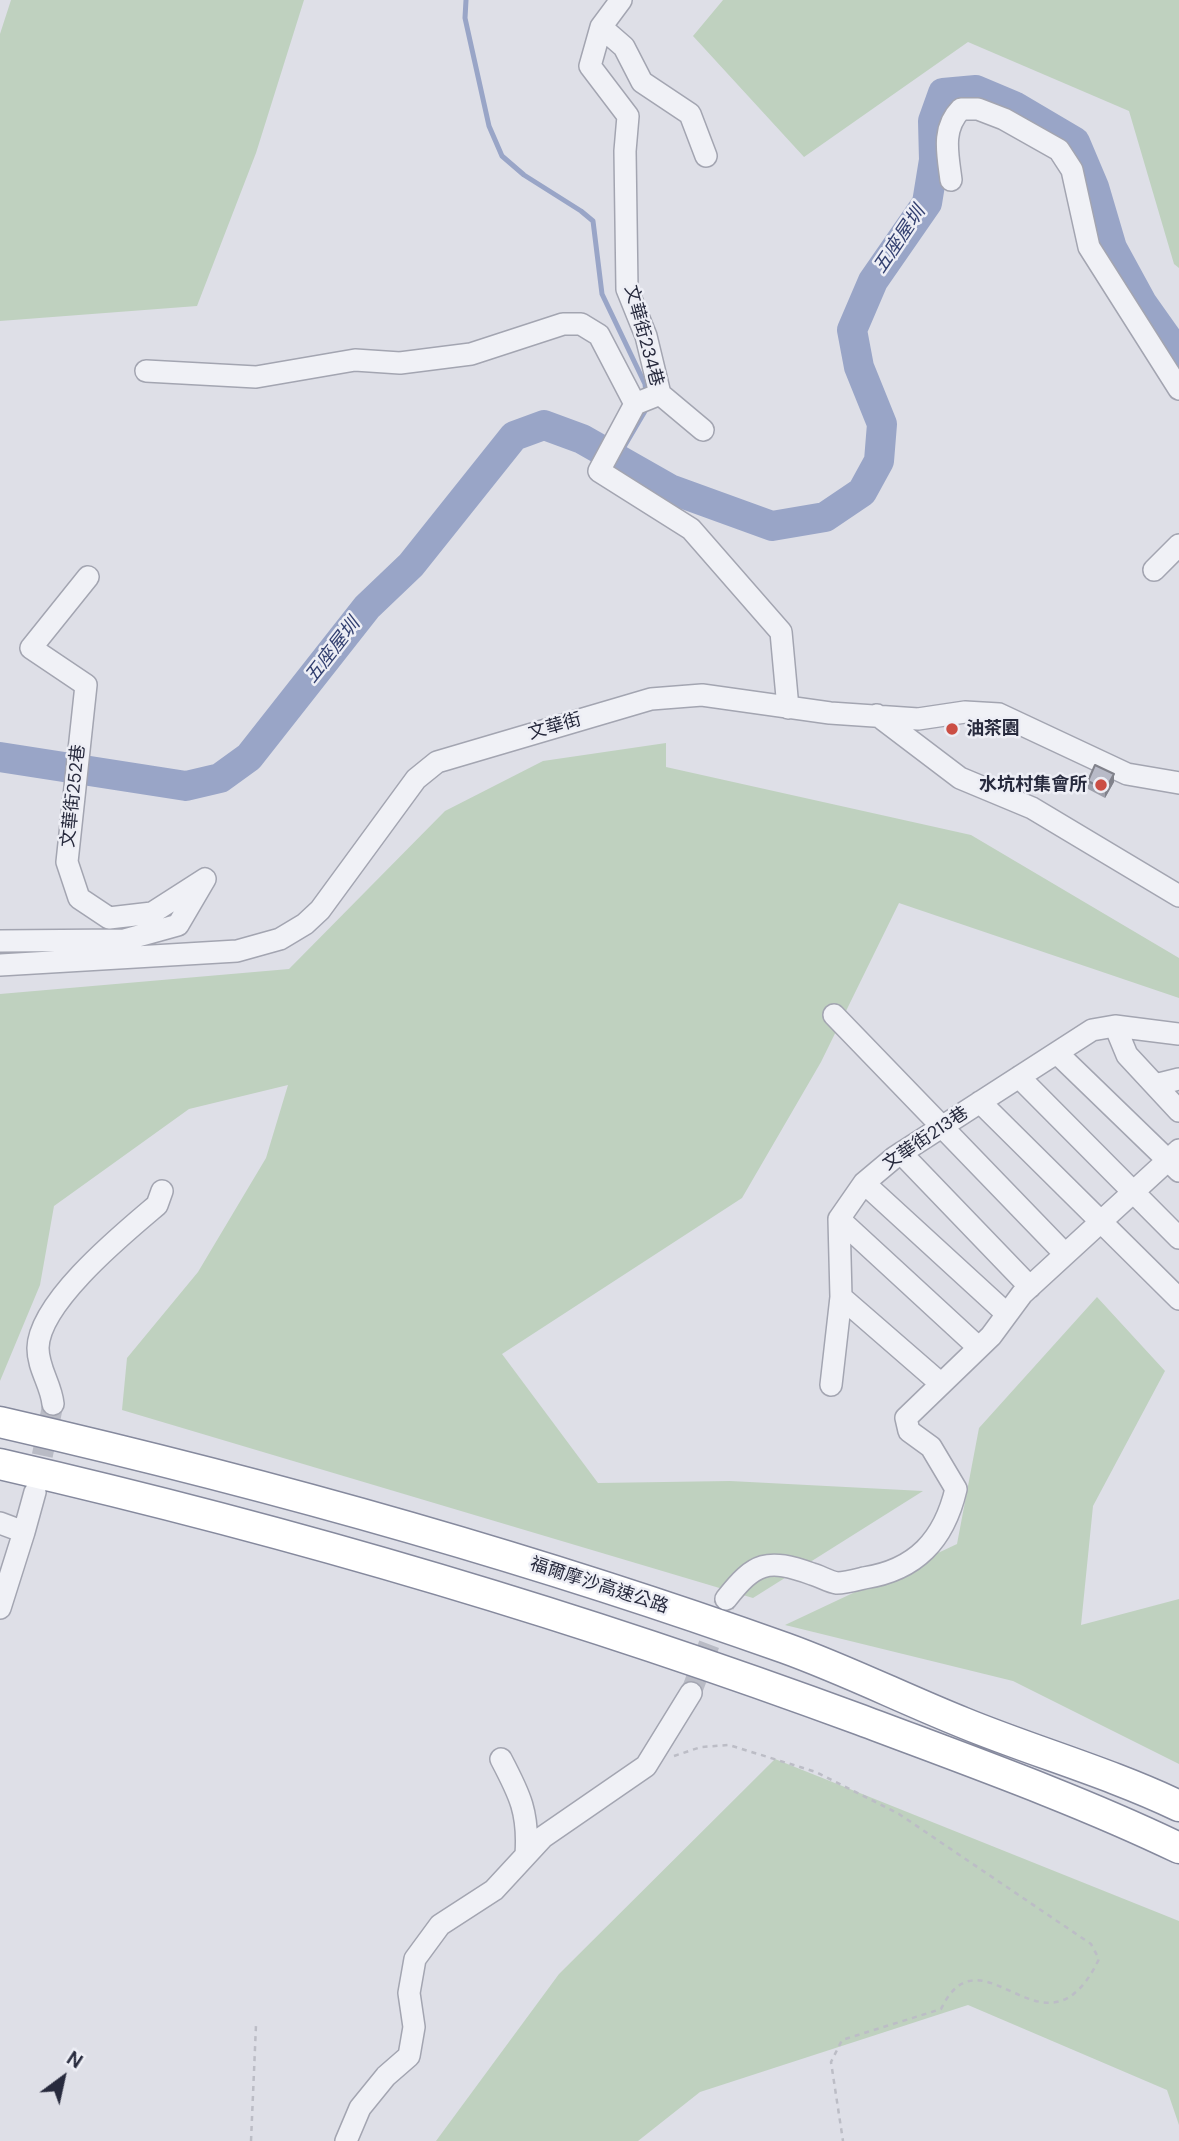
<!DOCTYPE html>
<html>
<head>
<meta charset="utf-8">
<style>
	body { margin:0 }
	#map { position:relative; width:1179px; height:2141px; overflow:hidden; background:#dedfe7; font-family:"DM Sans",sans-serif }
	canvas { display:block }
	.north { position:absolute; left:28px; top:2043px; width:70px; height:70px; -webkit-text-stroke:5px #edeef5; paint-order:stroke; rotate:33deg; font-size:19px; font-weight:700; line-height:28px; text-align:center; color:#272a3d }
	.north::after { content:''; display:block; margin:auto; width:24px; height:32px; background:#272a3d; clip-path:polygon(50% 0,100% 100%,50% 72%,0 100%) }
</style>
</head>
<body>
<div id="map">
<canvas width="1179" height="2141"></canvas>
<div class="north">N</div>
</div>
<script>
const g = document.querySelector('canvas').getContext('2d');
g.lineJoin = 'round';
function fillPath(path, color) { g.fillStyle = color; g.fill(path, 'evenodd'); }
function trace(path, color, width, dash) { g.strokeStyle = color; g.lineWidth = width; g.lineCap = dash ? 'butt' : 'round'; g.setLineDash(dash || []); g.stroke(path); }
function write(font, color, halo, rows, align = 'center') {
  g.font = font + ' "DM Sans","Noto Sans TC",sans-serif'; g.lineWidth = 5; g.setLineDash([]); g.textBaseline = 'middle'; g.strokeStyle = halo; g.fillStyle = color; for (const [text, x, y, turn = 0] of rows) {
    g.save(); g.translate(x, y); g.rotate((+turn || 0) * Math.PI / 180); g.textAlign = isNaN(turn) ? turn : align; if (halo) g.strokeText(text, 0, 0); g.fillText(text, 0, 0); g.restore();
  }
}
const green = new Path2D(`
	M11 0H304L256 153 197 306 0 321V34Z
	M723 0H1179V268L1174 264 1129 111 968 42 804 157 693 36Z
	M666 743V767L971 835 1179 958V998L899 903 821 1062 742 1198 502 1354 598 1483 730 1481 923 1491 753 1598 122 1410 127 1358 198 1272 266 1158 288 1085 189 1109 54 1206 40 1285 0 1381V994L289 969 445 811 543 761Z
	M1097 1297 1165 1371 1093 1506 1081 1625 1179 1599V1764L1013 1681 785 1625 957 1544 979 1428Z
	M775 1759 1179 1921V2125L1167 2090 968 2005 700 2092 638 2141H436L559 1974Z`);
const stream = new Path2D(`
	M466 0 465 18 489 126 502 156 524 175 581 211 593 221 602 294 645 384 646 393
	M621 452 648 406`);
const river = new Path2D(`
	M0 757 186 786 220 778 249 757 367 607 411 565 514 436 544 425 582 439 670 489 772 526 825 517 862 492 879 461 882 424 859 367 852 330 873 281 927 203 934 160 933 121 943 93 976 90 1014 106 1075 142 1094 187 1112 248 1142 303 1179 355`);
const minorTunnel = new Path2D(`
	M36 1486 53 1404
	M691 1693 726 1599`);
const path = new Path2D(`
	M674 1756 701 1747 729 1745 816 1772 899 1814 1091 1944 1099 1959C1045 2071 983 1922 941 2009L842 2040 831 2062 843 2141
	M251 2141 256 2025`);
const minor = new Path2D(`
	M621 0 601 27 590 66 628 116 625 151 627 289 646 336 660 394 635 404 599 471 691 529 781 632 788 708
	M601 27 624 47 642 82 690 114 706 156
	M951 180C948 155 941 129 961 109H978L1004 119 1059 150 1072 170 1089 247 1179 389
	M146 371 256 377 355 360 400 363 471 354 563 324H581L599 335 635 404
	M660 394 703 430
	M1154 570 1179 545
	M877 715 960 778 1032 808 1179 896
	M0 941 124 940 178 925 205 879 152 913 109 918 79 898 67 862 86 685 31 648 88 577
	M0 965 237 951 280 939 305 924 320 910 416 779 437 762 651 699 702 695 830 713 918 719 965 712 999 714 1127 774 1179 783
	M834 1015 1065 1254
	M1115 1026 1127 1055 1179 1111
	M1057 1053 1179 1171
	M1019 1077 1179 1238
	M1155 1085 1179 1079
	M980 1102 1179 1299
	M901 1153 1030 1287
	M864 1183 1007 1314
	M839 1219 978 1347
	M841 1297 940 1383
	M831 1385 841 1297 839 1219 864 1183 895 1157 1092 1030 1115 1026 1179 1034
	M53 1404C51 1384 38 1369 38 1348 39 1302 124 1233 157 1205L162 1191
	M0 1523 24 1532 35 1492
	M726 1599C755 1562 767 1558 812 1574 820 1576 829 1582 837 1583 845 1583 856 1580 864 1578 916 1570 944 1540 956 1489L931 1447 909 1431 906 1418 991 1336 1022 1294 1179 1150
	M0 1608 24 1532
	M501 1759C520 1795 529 1813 526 1855
	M346 2141 360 2108 386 2076 409 2056 414 2027 409 1993 415 1959 440 1925 494 1890 543 1837 646 1766 691 1693`);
const highway = new Path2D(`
	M0 1422C266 1483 528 1556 785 1648 846 1670 904 1699 964 1723 1035 1752 1110 1773 1179 1806
	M0 1464C292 1531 580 1616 861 1720 967 1760 1077 1799 1179 1848`);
const wall = new Path2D(`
	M1088 781 1114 782 1105 798 1088 789Z`);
const shadedWall = new Path2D(`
	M1114 774V782L1105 798V790Z`);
const building = new Path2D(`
	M1095 765 1114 774 1105 790 1088 781Z`);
const markers = [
	[952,729,7,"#cb4e44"],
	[1101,785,7,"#cb4e44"]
];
const streetNames = [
	["文華街234巷",643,336,75],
	["文華街",555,727,-16],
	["文華街252巷",74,796,-84],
	["文華街213巷",926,1139,-34],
	["福爾摩沙高速公路",599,1586,18]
];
const poiNames = [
	["油茶園",966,729],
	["水坑村集會所",1087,785,"right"]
];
const waterNames = [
	["五座屋圳",900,240,-56],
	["五座屋圳",333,651,-52]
];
fillPath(green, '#bfd1bf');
trace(stream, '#99a5c7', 5);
trace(river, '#99a5c7', 30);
trace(minorTunnel, '#b9bbc5', 21, [21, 10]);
trace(minor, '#a3a5b1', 24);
trace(highway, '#85899d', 33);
trace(path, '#bcbdc6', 2.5, [5, 5]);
trace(minor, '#f0f1f6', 21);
trace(highway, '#fff', 30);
fillPath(wall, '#9ea0ab');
fillPath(shadedWall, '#81828b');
fillPath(building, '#b8bac7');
trace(building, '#81828b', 2);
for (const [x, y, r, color] of markers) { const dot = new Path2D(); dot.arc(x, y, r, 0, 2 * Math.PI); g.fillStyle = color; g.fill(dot); trace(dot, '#edeef5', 2.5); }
write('18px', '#272a3d', '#edeef5', streetNames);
write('bold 18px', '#272a3d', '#edeef5', poiNames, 'left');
write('italic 19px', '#334070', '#edeef5', waterNames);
</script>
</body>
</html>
